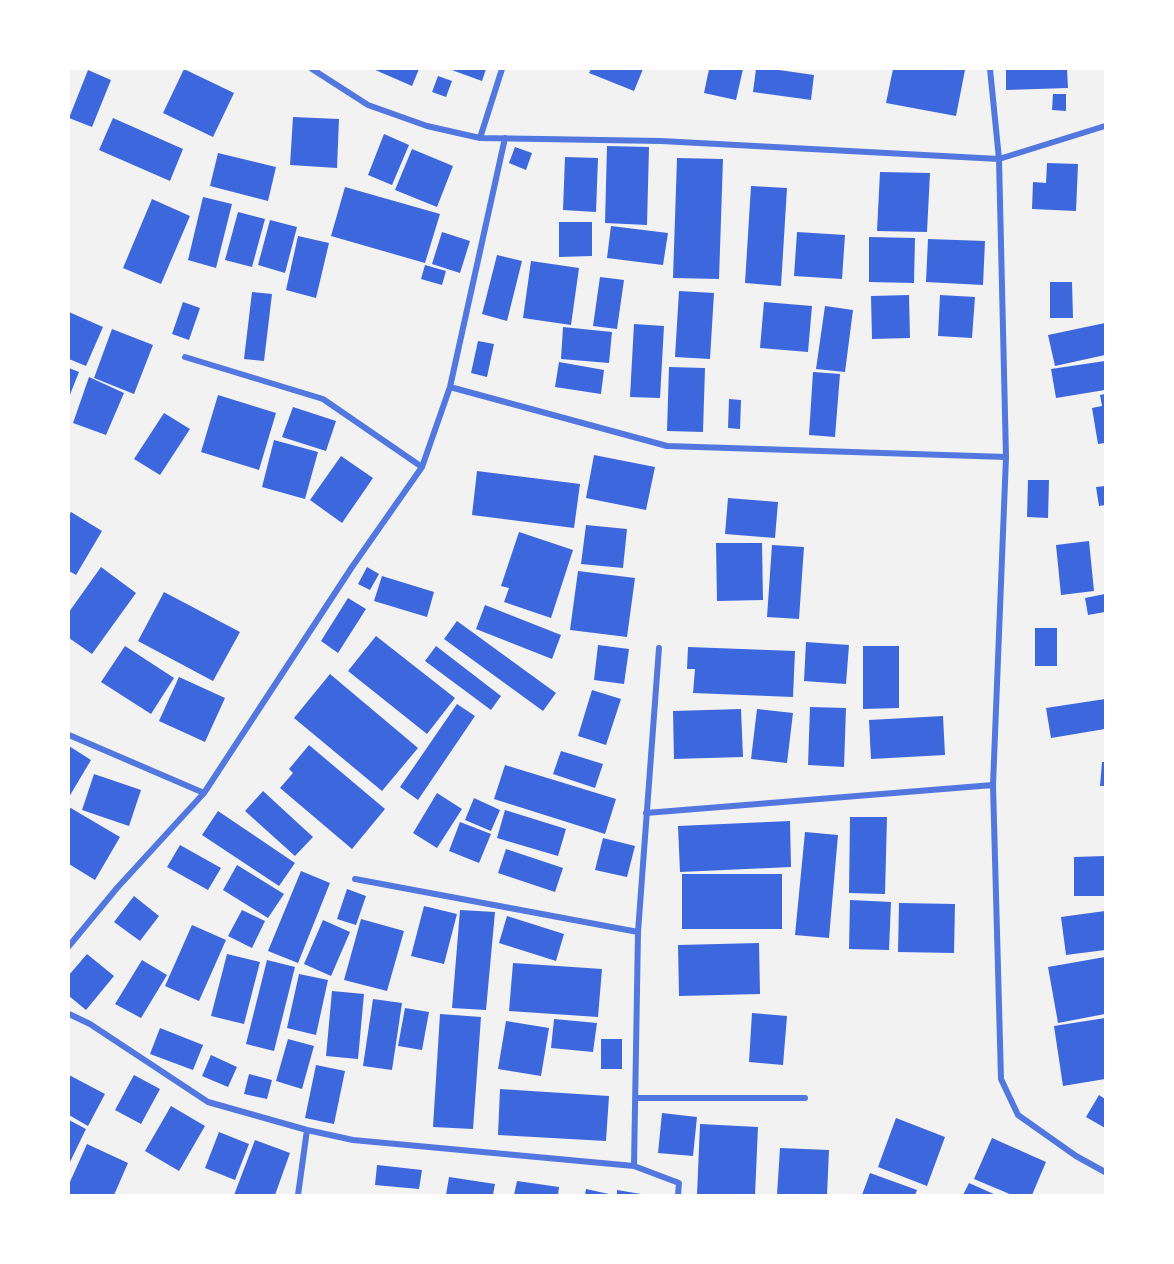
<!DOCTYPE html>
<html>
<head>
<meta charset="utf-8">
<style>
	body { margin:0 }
	#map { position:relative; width:1174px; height:1264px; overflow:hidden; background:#f2f2f2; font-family:Arial,sans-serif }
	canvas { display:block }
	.frame { position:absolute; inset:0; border:70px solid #fff; pointer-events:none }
</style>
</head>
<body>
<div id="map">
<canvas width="1174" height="1264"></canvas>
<div class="frame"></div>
</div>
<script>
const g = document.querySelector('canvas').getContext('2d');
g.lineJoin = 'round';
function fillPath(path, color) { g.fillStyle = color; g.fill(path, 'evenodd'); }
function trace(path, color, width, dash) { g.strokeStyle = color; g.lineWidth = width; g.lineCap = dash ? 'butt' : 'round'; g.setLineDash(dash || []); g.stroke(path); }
const building = new Path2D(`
	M184 69 234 93 213 137 163 113Z
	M373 69H419L412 86Z
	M449 69H486L482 81Z
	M591 69H643L634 91 589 73Z
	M709 69H743L736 100 704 93Z
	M756 69H772L814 75 811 100 753 92Z
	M893 69H957L965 70 956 116 886 103Z
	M1006 69H1067L1068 88 1006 90Z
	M88 70 111 80 92 127 69 118Z
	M438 76 452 81 446 97 432 92Z
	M1053 94H1066V111L1052 110Z
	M293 117 339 119 337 168 290 165Z
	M113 118 183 149 170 181 99 150Z
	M384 134 409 145 392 185 368 175Z
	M607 146 649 147 647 225 605 223Z
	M515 147 532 153 526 170 509 163Z
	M412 149 453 166 437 207 395 190Z
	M218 153 276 167 268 201 210 186Z
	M565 157 598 158 596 212 563 210Z
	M677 158 723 159 719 279 673 278Z
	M1047 163 1078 164 1076 211 1032 209 1033 182 1046 183Z
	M880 172 930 173 927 232 877 231Z
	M751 186 787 188 781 286 745 283Z
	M345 187 440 214 425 263 331 236Z
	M203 197 232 204 216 268 188 260Z
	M152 199 190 216 161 284 123 268Z
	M238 212 265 219 252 267 225 260Z
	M270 220 297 227 285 273 258 265Z
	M559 222H592V256L559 257Z
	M611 226 668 233 663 265 607 258Z
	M442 232 470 241 460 273 432 264Z
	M797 232 845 235 842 279 794 276Z
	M298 236 329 243 316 298 286 290Z
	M869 237 915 238 914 283 869 282Z
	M928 239 985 241 983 285 926 282Z
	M497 255 522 261 507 321 482 314Z
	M531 261 579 268 571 325 523 318Z
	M425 265 446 271 442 285 421 279Z
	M600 277 624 280 617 329 593 326Z
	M1050 282H1072L1073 318H1050Z
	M679 291 714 293 710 359 675 357Z
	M252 292 272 294 264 361 244 359Z
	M909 295 910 338 872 339 871 296Z
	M940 295 975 297 972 338 938 336Z
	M183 302 200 308 189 340 172 334Z
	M764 302 812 306 808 352 760 348Z
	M825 306 853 310 845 372 816 369Z
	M69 312 103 327 86 366 69 359Z
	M1105 323V355L1055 366 1048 335Z
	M634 324 664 326 660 398 630 397Z
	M563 327 612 332 609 363 561 359Z
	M112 329 153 345 134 394 94 378Z
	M478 341 494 344 487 377 471 373Z
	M1105 361V390L1056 398 1051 369Z
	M559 362 604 370 601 394 555 387Z
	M669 367 705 368 703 432 667 431Z
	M69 368 79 372 69 397Z
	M813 372 840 374 835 437 809 435Z
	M89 377 124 393 106 435 73 423Z
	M1105 394V443L1098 444 1092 408 1102 406 1100 395Z
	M218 395 276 413 259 470 201 452Z
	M729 399 741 400 740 429 728 428Z
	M293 407 336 421 326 451 282 437Z
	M164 413 190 429 160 475 134 459Z
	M274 440 318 452 305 499 262 487Z
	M594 455 655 467 646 510 586 498Z
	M341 456 373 478 342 523 310 500Z
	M477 471 580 484 574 528 472 515Z
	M1028 480H1049L1048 518 1027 517Z
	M1105 486V505L1099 506 1096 487Z
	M728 498 778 502 775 538 725 534Z
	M71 512 102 531 76 575 69 571V515Z
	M586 525 627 529 623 568 581 564Z
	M519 532 573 550 551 618 504 602 509 588 501 586Z
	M1089 541 1094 591 1061 595 1056 545Z
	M716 543H762L763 600 717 601Z
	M772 545 804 547 799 619 767 617Z
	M101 567 136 593 92 654 69 638V612Z
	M367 567 379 574 370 590 358 584Z
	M578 571 635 578 627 637 570 630Z
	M382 576 434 592 427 617 374 601Z
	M164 592 240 632 213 681 138 641Z
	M1105 594V612L1088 615 1085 598Z
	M348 598 366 609 338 653 321 641Z
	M485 605 561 635 552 659 476 629Z
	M457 621 556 693 543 711 444 639Z
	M1035 628H1057V666H1035Z
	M376 636 455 698 427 734 348 671Z
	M806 642 849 645 846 684 804 681Z
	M598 645 629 649 624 684 594 680Z
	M125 646 174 678 151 714 101 682Z
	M436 646 501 696 491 710 425 661Z
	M863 646H899V708L863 709Z
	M688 647 795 651 793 697 693 693 695 669H687Z
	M330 674 418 748 382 791 294 718Z
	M179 677 225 698 205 742 159 721Z
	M592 690 621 699 606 745 578 736Z
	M1105 699V729L1051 738 1046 708Z
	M457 704 475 716 418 800 400 787Z
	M810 707 846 708 844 767 808 765Z
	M741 709 743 757 674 759 673 711Z
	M757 709 793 713 787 763 751 759Z
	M943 716 945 755 871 759 869 720Z
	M309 745 385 809 352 849 280 788 293 773 289 769Z
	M69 746 91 760 69 797Z
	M561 751 603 764 595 788 553 774Z
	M1102 762H1105V786H1100Z
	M505 765 616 799 605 834 494 799Z
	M94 774 141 790 129 826 82 810Z
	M263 791 313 837 295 856 245 811Z
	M437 793 462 809 437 848 413 833Z
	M474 798 500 810 491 831 465 820Z
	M69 807 120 837 95 880 69 864Z
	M505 810 566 829 558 856 497 838Z
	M218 811 295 863 279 886 202 835Z
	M850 817H887L885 894 849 893Z
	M790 821 791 867 680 872 678 826Z
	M460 822 491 834 479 863 449 851Z
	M805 832 838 835 829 938 795 935Z
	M603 838 635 846 627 877 595 870Z
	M180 845 221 868 208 890 167 867Z
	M506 849 563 868 555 892 498 873Z
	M1105 856V896H1074V857Z
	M237 865 284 894 268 918 223 890Z
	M301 871 330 883 298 963 268 951Z
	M682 874H782V929H682Z
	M347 889 366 896 356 925 337 919Z
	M134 896 159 916 140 941 114 922Z
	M850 900 891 902 889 950 849 949Z
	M899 903 955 904 954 953 898 952Z
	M424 906 457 914 444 964 411 956Z
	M242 910 265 921 252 948 228 936Z
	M460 910 495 912 486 1010 452 1008Z
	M1105 911V950L1066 955 1061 917Z
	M507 916 564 934 556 961 499 943Z
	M361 919 404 931 387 991 344 980Z
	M323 920 350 932 331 976 304 964Z
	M192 925 226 940 199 1001 165 986Z
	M759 943 760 994 679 996 678 945Z
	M87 954 114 976 86 1010 69 996V975Z
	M227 954 260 962 244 1024 211 1016Z
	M1105 957V1014L1058 1023 1048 967Z
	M142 960 167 975 141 1018 115 1004Z
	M267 960 295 967 274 1051 246 1044Z
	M513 963 602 969 598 1017 509 1011Z
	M299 974 328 980 316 1035 287 1028Z
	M332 991 364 994 358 1059 326 1056Z
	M373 999 402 1003 392 1070 363 1066Z
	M405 1008 429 1012 422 1050 398 1046Z
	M752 1013 787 1016 783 1065 749 1062Z
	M440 1014 481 1017 473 1129 433 1127Z
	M1105 1018V1079L1063 1086 1054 1026Z
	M554 1019 597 1023 593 1052 551 1048Z
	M506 1021 549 1028 541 1076 498 1069Z
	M160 1028 203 1045 193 1070 150 1054Z
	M288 1039 314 1046 302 1089 276 1081Z
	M601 1039H622V1069H601Z
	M211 1055 237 1067 228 1087 202 1076Z
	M316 1065 345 1071 334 1124 305 1118Z
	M249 1074 272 1080 267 1099 244 1094Z
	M69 1075 105 1094 88 1126 69 1115Z
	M134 1075 160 1089 141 1124 115 1110Z
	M500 1089 609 1096 606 1141 498 1135Z
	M1099 1095 1105 1099V1128L1086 1117Z
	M171 1106 205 1126 179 1171 145 1151Z
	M662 1113 697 1117 693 1156 658 1153Z
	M896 1118 945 1137 927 1186 878 1167Z
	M69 1120 86 1129 69 1164Z
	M700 1124 758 1127 755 1195H697Z
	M219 1132 249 1144 235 1180 205 1168Z
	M992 1138 1046 1162 1032 1195H1012L974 1179Z
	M255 1140 290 1153 275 1195H234Z
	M87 1144 128 1163 114 1195H69V1184Z
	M780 1148 829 1150 827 1195H777Z
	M377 1165 422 1170 419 1189 375 1185Z
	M870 1173 917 1190 915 1195H862Z
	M449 1177 495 1184 493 1195H446Z
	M517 1181 559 1187 558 1195H514Z
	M969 1183 996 1195H963Z
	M586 1189 609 1194V1195H585Z
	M617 1190 641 1194V1195H617Z`);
const minor = new Path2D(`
	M312 69 368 105 427 126 480 138 661 141 999 159 1105 126
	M990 69 999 159 1006 457 993 785 1001 1079 1018 1115 1076 1156 1105 1172
	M480 138 502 69
	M185 357 323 399 422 467
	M450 387 667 446 1006 457
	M69 735 204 793
	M646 813 993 785
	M355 879 638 932
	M69 946 117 888 204 793 352 567 422 467 450 387 505 138
	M69 1014 90 1024 208 1102 307 1130 353 1140 634 1166 679 1183 678 1195
	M636 1098H805
	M634 1166 638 932 659 648
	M298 1195 307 1130`);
fillPath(building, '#3d67dc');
trace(minor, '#5277de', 6);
</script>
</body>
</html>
